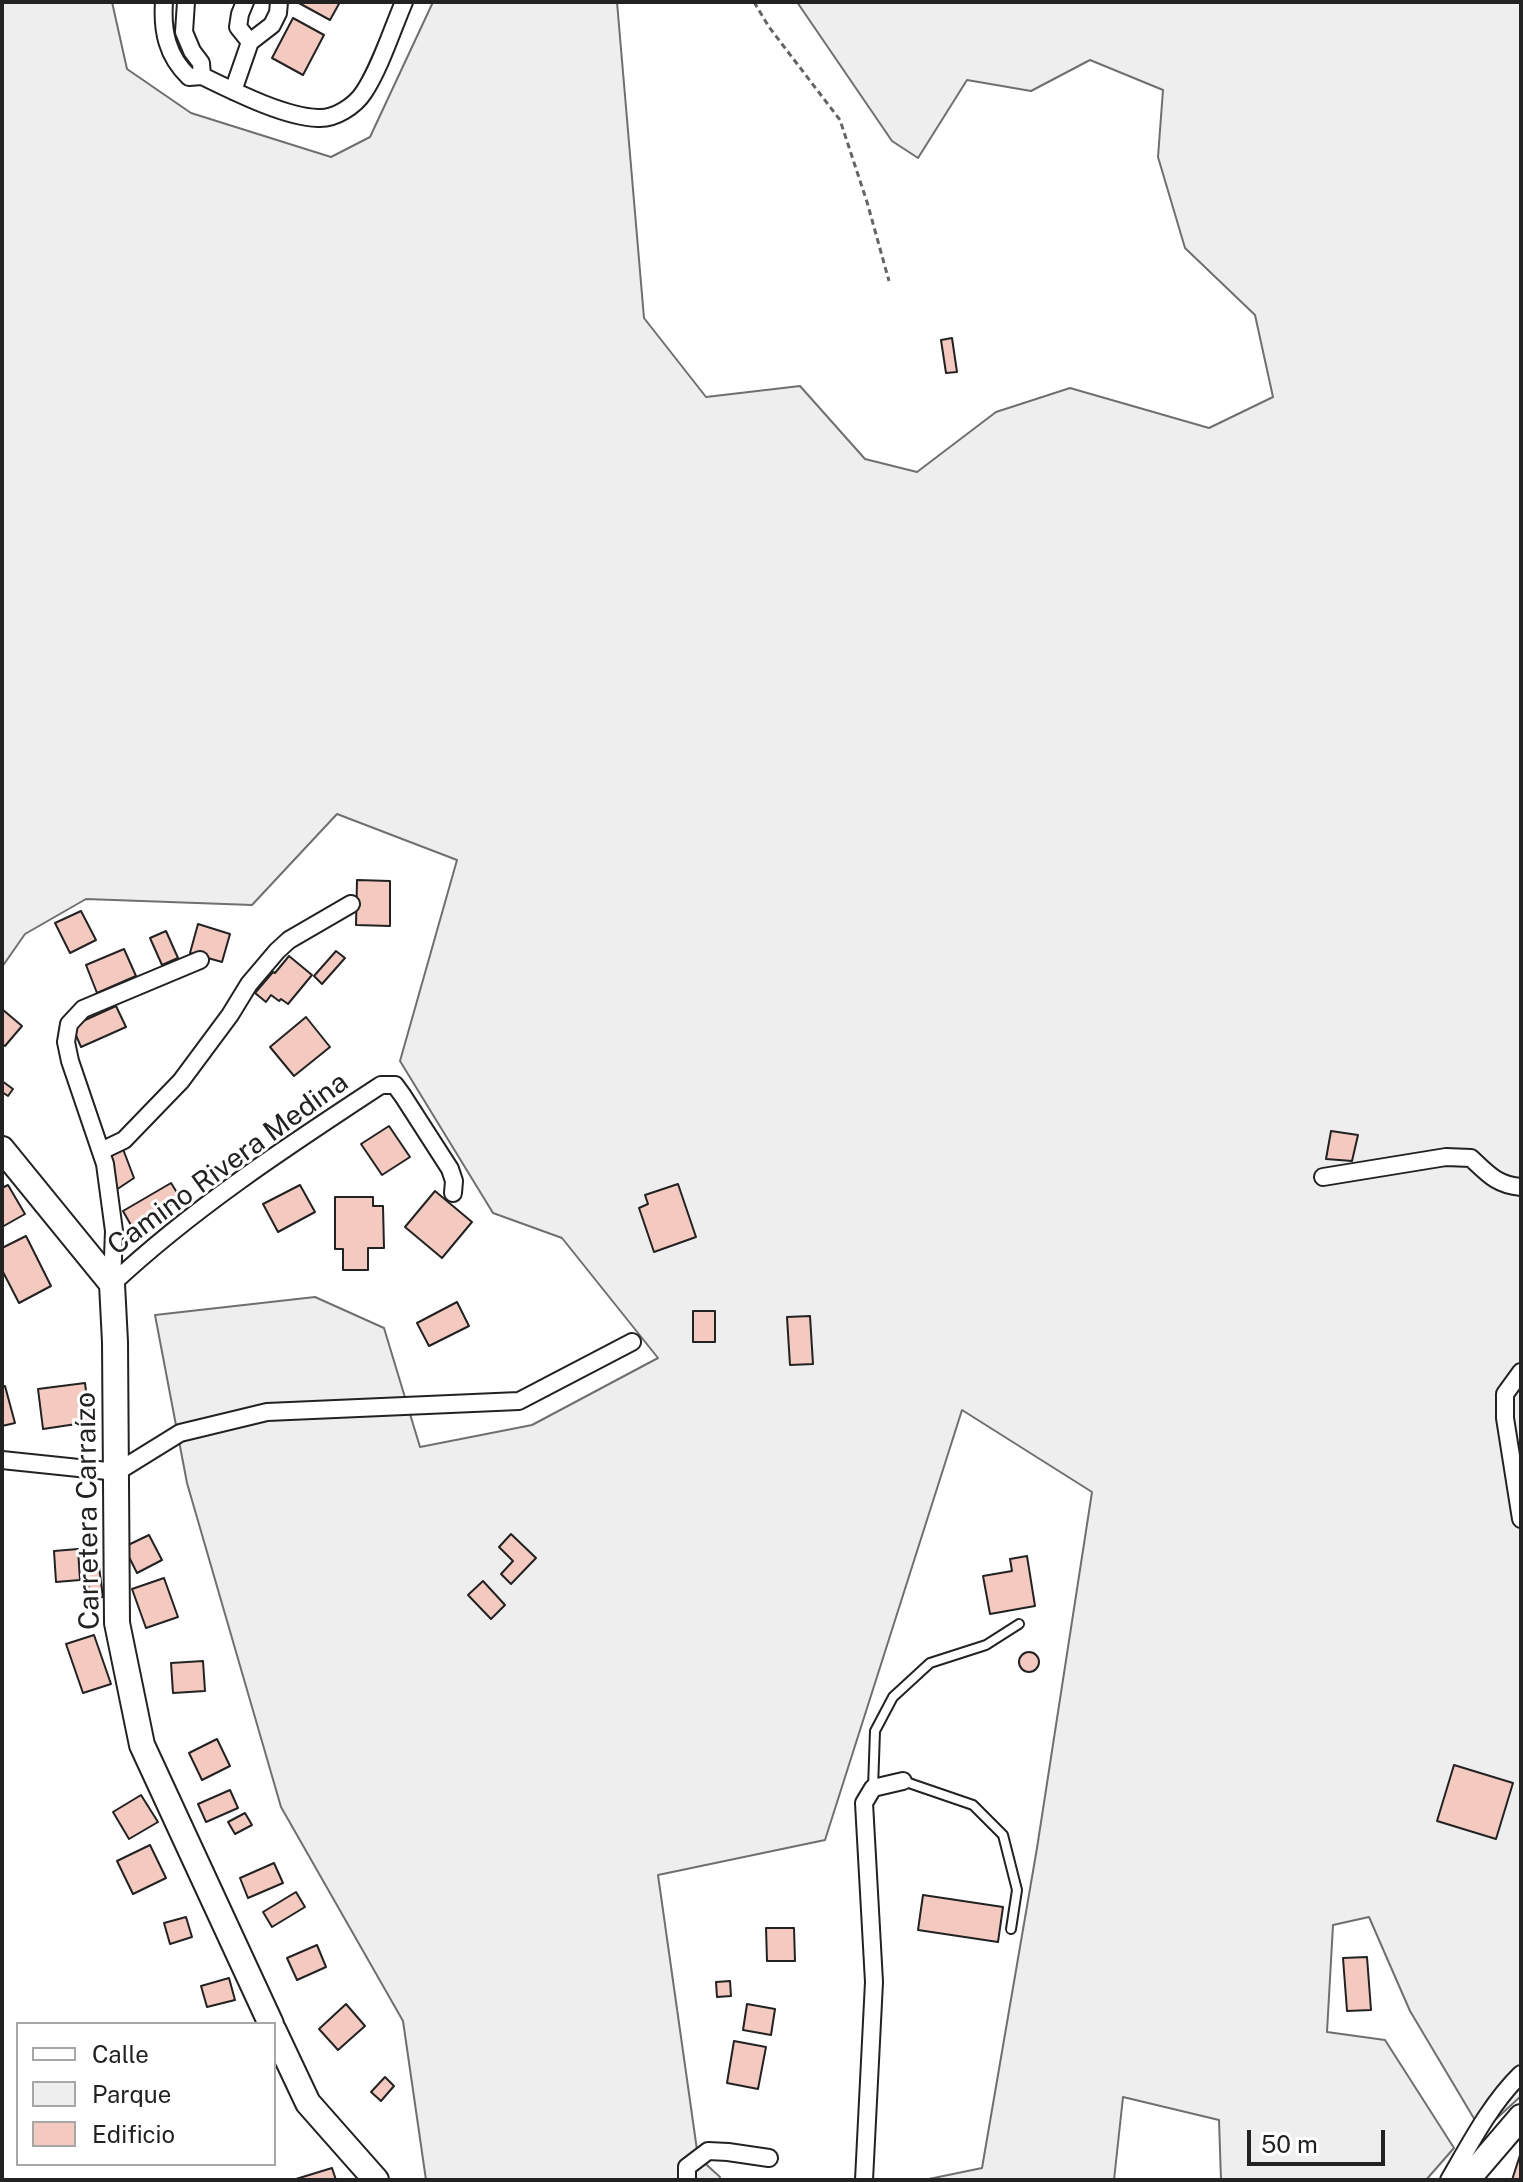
<!DOCTYPE html>
<html>
<head>
<meta charset="utf-8">
<style>
	body { margin:0 }
	#map { position:relative; width:1523px; height:2182px; overflow:hidden; background:#fff; font-family:"Public Sans",sans-serif }
	canvas { display:block }
	.frame { position:absolute; inset:0; border:4px solid #222; pointer-events:none }
	.legend { position:absolute; left:16px; top:2022px; width:260px; height:144px; box-sizing:border-box; background:#fff; border:2px solid #a7a7a7; margin:0; padding:10px 14px; list-style:none; font-size:24px; color:#222 }
	.legend li { display:flex; align-items:center; gap:16px; height:40px }
	.legend b { width:40px; border:2px solid #a7a7a7 }
	.scale { position:absolute; left:1247px; top:2130px; width:138px; height:36px; box-sizing:border-box; border:4px solid #222; border-top:0; padding-left:10px; font-size:24px; line-height:28px; white-space:nowrap; color:#222; -webkit-text-stroke:6px #fff; paint-order:stroke }
</style>
</head>
<body>
<div id="map">
<canvas width="1523" height="2182"></canvas>
<div class="frame"></div>
<ul class="legend">
<li><b style="height:10px;background:#fff"></b>Calle</li>
<li><b style="height:22px;background:#eee"></b>Parque</li>
<li><b style="height:22px;background:#f3c9c0"></b>Edificio</li>
</ul>
<div class="scale">50 m</div>
</div>
<script>
const g = document.querySelector('canvas').getContext('2d');
g.lineJoin = 'round';
function fillPath(path, color) { g.fillStyle = color; g.fill(path, 'evenodd'); }
function trace(path, color, width, dash) { g.strokeStyle = color; g.lineWidth = width; g.lineCap = dash ? 'butt' : 'round'; g.setLineDash(dash || []); g.stroke(path); }
function write(font, color, halo, rows, align = 'center') {
  g.font = font + ' "Public Sans",sans-serif'; g.lineWidth = 6; g.setLineDash([]); g.textBaseline = 'middle'; g.strokeStyle = halo; g.fillStyle = color; for (const [text, x, y, turn = 0] of rows) {
    g.save(); g.translate(x, y); g.rotate((+turn || 0) * Math.PI / 180); g.textAlign = isNaN(turn) ? turn : align; if (halo) g.strokeText(text, 0, 0); g.fillText(text, 0, 0); g.restore();
  }
}
const green = new Path2D(`
	M2 2H112L127 69 191 113 331 157 370 137 433 2H617L644 318 706 397 800 386 865 459 917 472 996 412 1070 388 1209 428 1273 397 1255 315 1185 248 1158 157 1163 90 1090 60 1031 91 967 80 918 158 892 141 797 2H1521V2096L1482 2132 1410 2011 1369 1917 1333 1925 1327 2032 1385 2040 1454 2148 1426 2180H1221L1219 2120 1123 2097 1114 2180H924L982 2168 1037 1848 1092 1492 962 1410 825 1840 658 1875 698 2157 720 2177 719 2180H426L403 2021 281 1807 187 1483 155 1315 315 1297 384 1328 420 1447 532 1425 658 1358 562 1238 493 1213 400 1061 457 860 337 814 252 905 86 899 25 934 2 967Z`);
const building = new Path2D(`
	M297 2H340L330 20Z
	M293 18 324 35 303 75 272 58Z
	M952 338 957 372 946 373 941 340Z
	M357 880 390 881V926L356 925Z
	M81 911 96 940 70 953 55 923Z
	M198 924 230 934 222 962 190 953Z
	M166 931 178 958 162 965 150 938Z
	M124 949 136 976 97 993 86 965Z
	M336 951 345 958 322 984 314 976Z
	M289 956 312 975 288 1004 281 999 279 1001 271 995 266 1002 255 993 273 972 275 973Z
	M116 1006 126 1027 81 1047 72 1026Z
	M2 1009 22 1026 5 1046 2 1044Z
	M306 1017 330 1047 294 1076 270 1047Z
	M2 1081 13 1089 8 1096 2 1092Z
	M389 1126 410 1157 382 1175 361 1144Z
	M1331 1131 1358 1135 1352 1161 1326 1159Z
	M123 1149 134 1178 113 1192 106 1158Z
	M171 1183 181 1199 132 1227 123 1211Z
	M678 1184 696 1237 654 1252 639 1208 648 1204 645 1195Z
	M8 1185 25 1214 2 1227V1188Z
	M300 1185 315 1212 278 1232 263 1204Z
	M435 1191 472 1222 442 1258 405 1227Z
	M335 1197H373V1206H383L384 1248H368V1270H343V1249H335Z
	M26 1236 51 1286 19 1303 2 1270V1248Z
	M457 1302 469 1326 429 1346 417 1323Z
	M693 1311H715V1342H693Z
	M810 1316 813 1364 790 1365 787 1317Z
	M85 1383 90 1422 43 1429 38 1389Z
	M5 1386 15 1423 2 1426V1387Z
	M511 1534 536 1558 511 1584 501 1574 513 1561 499 1547Z
	M149 1535 162 1560 137 1573 124 1547Z
	M78 1549 80 1580 56 1582 54 1551Z
	M1027 1556 1035 1606 990 1614 983 1576 1012 1571 1010 1559Z
	M99 1567 103 1597 90 1599 86 1569Z
	M164 1578 178 1617 146 1628 132 1589Z
	M483 1581 505 1605 491 1619 468 1595Z
	M94 1635 111 1684 83 1693 66 1644Z
	M1019 1662a10 10 0 1 1 20 0a10 10 0 1 1-20 0Z
	M203 1661 205 1691 173 1693 171 1663Z
	M217 1739 230 1766 202 1780 189 1753Z
	M1454 1765 1513 1783 1496 1839 1437 1821Z
	M230 1790 238 1808 206 1822 198 1804Z
	M141 1795 158 1822 129 1839 113 1812Z
	M245 1813 252 1825 235 1834 228 1822Z
	M150 1845 166 1878 133 1894 117 1861Z
	M274 1863 283 1883 248 1898 240 1878Z
	M296 1892 305 1907 272 1927 263 1912Z
	M923 1895 1003 1907 998 1942 918 1930Z
	M186 1917 192 1937 170 1944 164 1923Z
	M766 1928H794L795 1961H767Z
	M317 1945 326 1967 297 1980 287 1958Z
	M1367 1957 1371 2010 1347 2011 1343 1958Z
	M229 1978 235 2000 207 2007 201 1986Z
	M730 1981 731 1996 717 1997 716 1982Z
	M346 2004 365 2026 338 2050 319 2029Z
	M747 2004 775 2009 771 2035 743 2030Z
	M734 2041 766 2047 758 2089 727 2083Z
	M385 2077 394 2086 381 2101 371 2092Z
	M1521 2152V2180H1512Z
	M332 2168 336 2180H296V2179Z`);
const path = new Path2D(`
	M754 2 769 27 840 120 867 202 889 281`);
const lane = new Path2D(`
	M903 1781 973 1805 1003 1835 1017 1890 1011 1929
	M873 1788 875 1731 893 1697 930 1663 986 1645 1019 1624`);
const street = new Path2D(`
	M164 2C162 31 167 56 189 77L202 76 201 63 192 51 184 32 186 2
	M245 2 240 14 238 27 250 42
	M202 76C233 91 284 117 318 118 335 119 355 106 364 92 380 68 392 30 404 2
	M233 91 250 42 272 25 278 13 279 2
	M101 1151 124 1140 181 1081 230 1015 249 984 277 951 289 940 351 904
	M1323 1177 1446 1157 1471 1158C1488 1174 1497 1185 1521 1187
	M112 1284C193 1208 288 1146 381 1085H395L403 1096 450 1169 454 1181 453 1193
	M112 1284 114 1231 105 1164 70 1061 66 1042 69 1024 83 1009 200 960
	M1521 1372 1505 1394V1418L1521 1519
	M2 1460 117 1472 180 1433 267 1412 519 1401 632 1342
	M687 2180V2167L708 2151 728 2152 769 2158
	M864 2180 874 1982 864 1803 873 1788 903 1781
	M1449 2180C1470 2144 1491 2103 1521 2074`);
const secondary = new Path2D(`
	M2 1149 112 1284 115 1342 117 1623 142 1745 271 2024
	M274 2031 308 2103 376 2180
	M1467 2180 1521 2117`);
const streetNames = [
	["Camino Rivera Medina",228,1164,-36],
	["Carretera Carraízo",88,1511,-91]
];
fillPath(green, '#eee');
trace(green, '#6f6f6f', 2);
fillPath(building, '#f3c9c0');
trace(building, '#222', 2);
trace(lane, '#222', 12);
trace(street, '#222', 20);
trace(secondary, '#222', 28);
trace(path, '#646464', 3, [6, 4]);
trace(lane, '#fff', 8);
trace(street, '#fff', 16);
trace(secondary, '#fff', 24);
write('28px', '#222', '#fff', streetNames);
</script>
</body>
</html>
